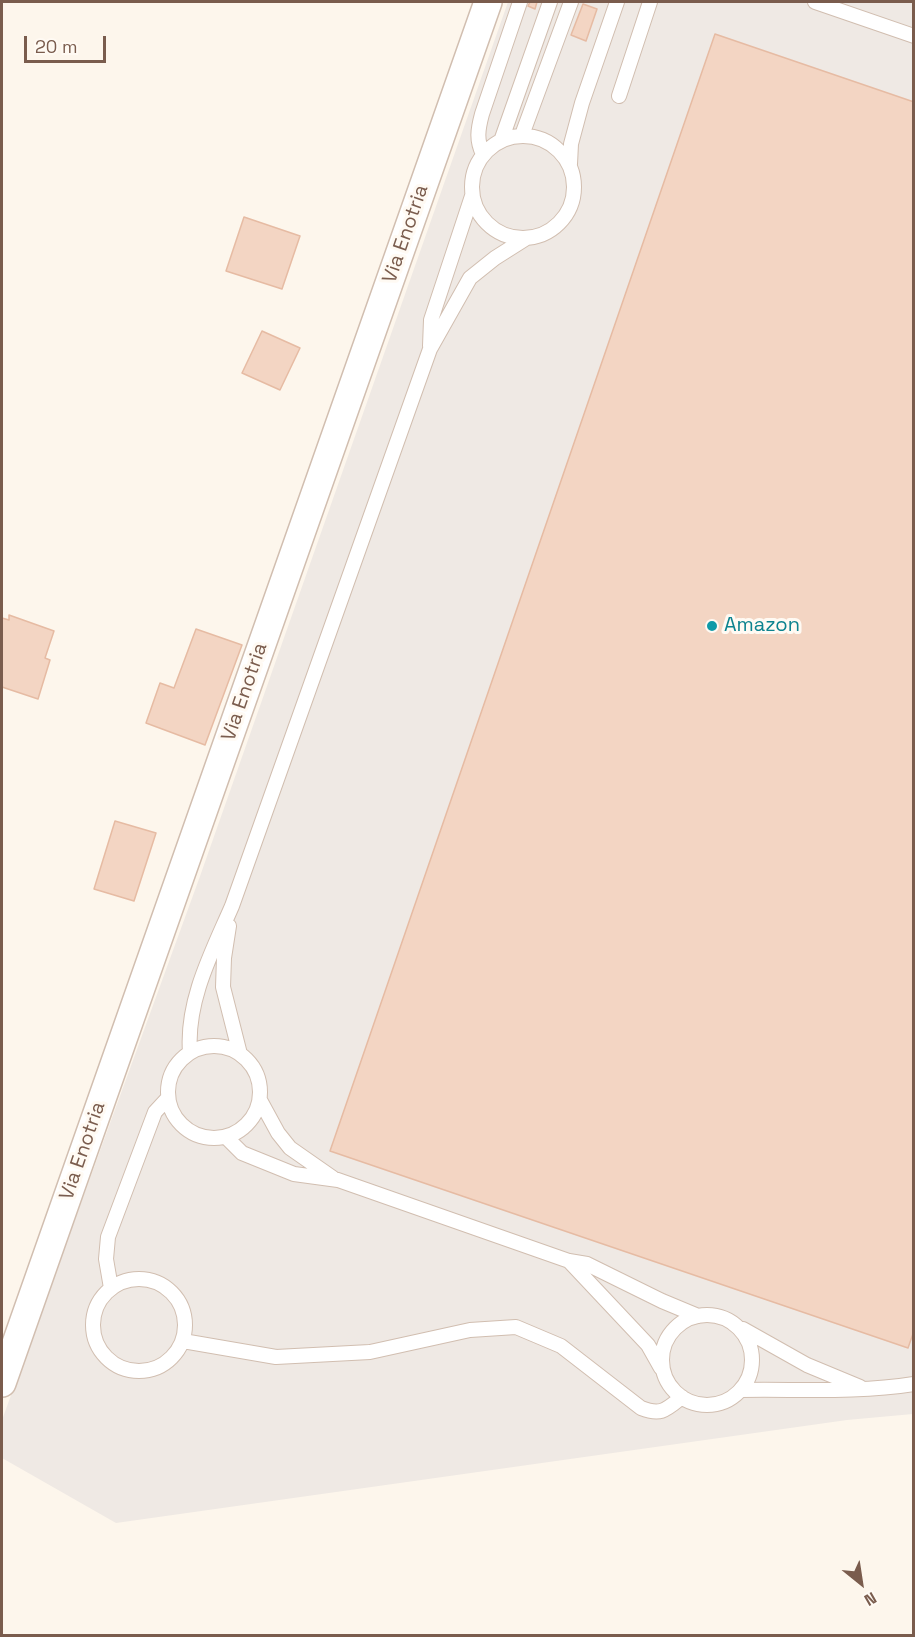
<!DOCTYPE html>
<html>
<head>
<meta charset="utf-8">
<style>
	body { margin:0 }
	#map { position:relative; width:915px; height:1637px; overflow:hidden; background:#fdf6ec; font-family:"Space Grotesk",sans-serif }
	canvas { display:block }
	.frame { position:absolute; inset:0; border:3px solid #7a5c4d; pointer-events:none }
	.north { position:absolute; left:831px; top:1553px; width:60px; height:60px; -webkit-text-stroke:4px #fffaf3; paint-order:stroke; rotate:150deg; font-size:16px; font-weight:700; line-height:24px; text-align:center; color:#7a5c4d }
	.north::after { content:''; display:block; margin:auto; width:21px; height:27px; background:#7a5c4d; clip-path:polygon(50% 0,100% 100%,50% 72%,0 100%) }
	.scale { position:absolute; left:24px; top:36px; width:82px; height:27px; box-sizing:border-box; border:3px solid #7a5c4d; border-top:0; padding-left:8px; font-size:18px; line-height:21px; white-space:nowrap; color:#7a5c4d; -webkit-text-stroke:4px #fffaf3; paint-order:stroke }
</style>
</head>
<body>
<div id="map">
<canvas width="915" height="1637"></canvas>
<div class="frame"></div>
<div class="north">N</div>
<div class="scale">20 m</div>
</div>
<script>
const g = document.querySelector('canvas').getContext('2d');
g.lineJoin = 'round';
function fillPath(path, color) { g.fillStyle = color; g.fill(path, 'evenodd'); }
function trace(path, color, width, dash) { g.strokeStyle = color; g.lineWidth = width; g.lineCap = dash ? 'butt' : 'round'; g.setLineDash(dash || []); g.stroke(path); }
function write(font, color, halo, rows, align = 'center') {
  g.font = font + ' "Space Grotesk",sans-serif'; g.lineWidth = 6; g.setLineDash([]); g.textBaseline = 'middle'; g.strokeStyle = halo; g.fillStyle = color; for (const [text, x, y, turn = 0] of rows) {
    g.save(); g.translate(x, y); g.rotate((+turn || 0) * Math.PI / 180); g.textAlign = isNaN(turn) ? turn : align; if (halo) g.strokeText(text, 0, 0); g.fillText(text, 0, 0); g.restore();
  }
}
const industrial = new Path2D(`
	M508 2H913V1414L847 1420 116 1523 2 1458V1420L199 879Z`);
const building = new Path2D(`
	M530 2H537L535 9 528 6Z
	M583 4 597 9 586 41 571 35Z
	M715 34 914 102V1331L908 1348 330 1151Z
	M244 217 300 236 282 289 226 271Z
	M262 331 300 348 280 390 242 373Z
	M9 615 54 631 45 658 50 660 38 699 2 687V618L9 620Z
	M196 629 242 645 205 745 146 723 160 683 174 688Z
	M115 821 156 833 134 901 94 889Z`);
const service = new Path2D(`
	M815 2 914 36
	M619 96 650 2
	M522 135 571 2
	M472 187a51 51 0 1 1 102 0a51 51 0 1 1-102 0Z
	M501 141 550 2
	M483 154C476 140 478 129 482 114L520 2
	M570 164 571 144 582 103 617 2
	M430 346 431 320 472 196
	M229 926 224 958 223 987 240 1054
	M168 1092a46 46 0 1 1 92 0a46 46 0 1 1-92 0Z
	M190 1052C186 1001 212 952 232 906L430 349 470 278 495 258 525 239
	M260 1100 278 1133 290 1148 333 1178
	M226 1137 242 1153 294 1174 338 1180 569 1261 587 1264 662 1301 698 1316
	M569 1261 648 1345 661 1368
	M93 1325a46 46 0 1 1 92 0a46 46 0 1 1-92 0Z
	M111 1288 106 1259 108 1237 155 1112 168 1098
	M662 1360a45 45 0 1 1 90 0a45 45 0 1 1-90 0Z
	M743 1329 807 1365 860 1387
	M183 1341 276 1357 370 1352 470 1330 516 1327 561 1346 641 1408C661 1416 666 1410 682 1397
	M741 1390C799 1389 857 1393 914 1384`);
const minor = new Path2D(`
	M2 1383 488 2`);
const markers = [
	[712,626,6,"#0f9aa8"]
];
const streetNames = [
	["Via Enotria",406,234,-71],
	["Via Enotria",245,692,-71],
	["Via Enotria",83,1151,-71]
];
const cultureNames = [
	["Amazon",724,626]
];
fillPath(industrial, '#efe9e4');
fillPath(building, '#f3d5c3');
trace(building, '#e6bba3', 1.5);
trace(service, '#d1beb0', 16);
trace(minor, '#d1beb0', 30);
trace(service, '#fff', 14);
trace(minor, '#fff', 27);
for (const [x, y, r, color] of markers) { const dot = new Path2D(); dot.arc(x, y, r, 0, 2 * Math.PI); g.fillStyle = color; g.fill(dot); trace(dot, '#fffaf3', 2); }
write('20px', '#7a5c4d', '#fffaf3', streetNames);
write('20px', '#0d838f', '#fffaf3', cultureNames, 'left');
</script>
</body>
</html>
